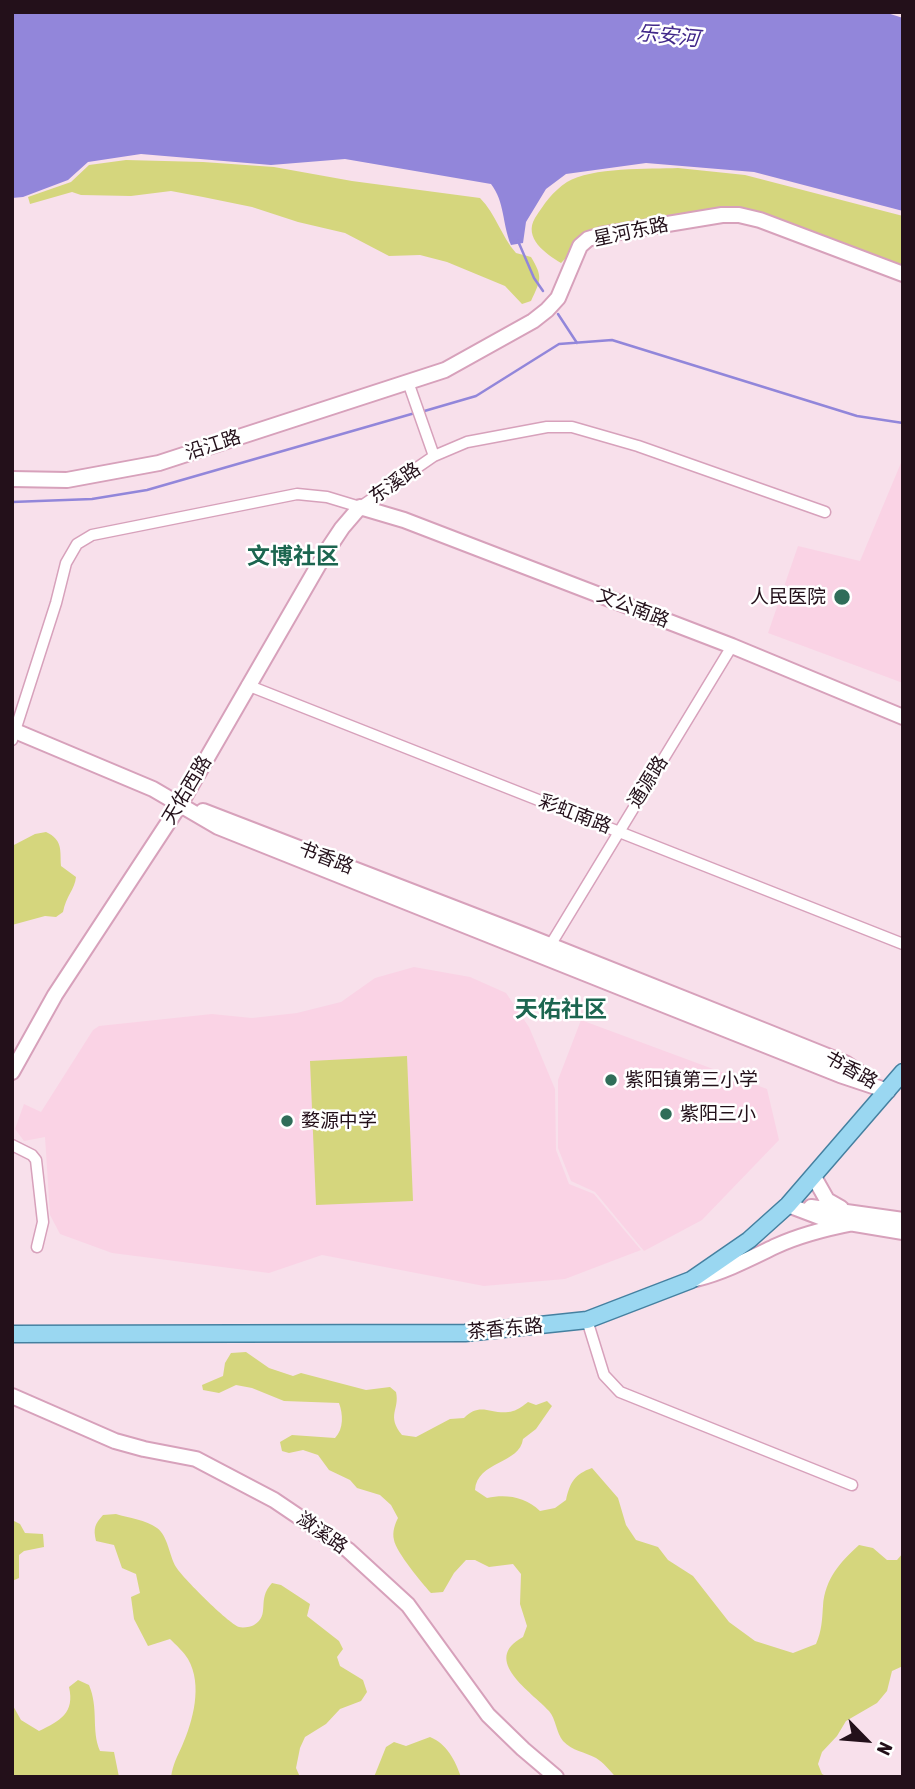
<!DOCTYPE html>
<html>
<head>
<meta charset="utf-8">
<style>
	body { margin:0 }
	#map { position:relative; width:915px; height:1789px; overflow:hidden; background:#f8e0eb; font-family:"Asap Condensed",sans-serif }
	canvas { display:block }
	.frame { position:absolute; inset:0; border:14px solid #23101a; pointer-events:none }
	.north { position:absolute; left:831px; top:1705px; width:70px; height:70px; -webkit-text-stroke:5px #fff; paint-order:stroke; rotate:115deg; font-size:19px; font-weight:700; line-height:28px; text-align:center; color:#23101a }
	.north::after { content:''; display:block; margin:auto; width:24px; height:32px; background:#23101a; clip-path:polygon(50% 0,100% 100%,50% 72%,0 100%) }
</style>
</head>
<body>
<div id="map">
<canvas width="915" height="1789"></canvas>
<div class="frame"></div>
<div class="north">N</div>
</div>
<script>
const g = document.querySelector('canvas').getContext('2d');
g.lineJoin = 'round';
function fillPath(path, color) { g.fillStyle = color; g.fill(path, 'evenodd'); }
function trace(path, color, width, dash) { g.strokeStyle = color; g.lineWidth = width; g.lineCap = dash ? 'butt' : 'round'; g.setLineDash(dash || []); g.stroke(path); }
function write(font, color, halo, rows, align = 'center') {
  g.font = font + ' "Asap Condensed","Noto Sans SC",sans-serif'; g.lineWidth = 5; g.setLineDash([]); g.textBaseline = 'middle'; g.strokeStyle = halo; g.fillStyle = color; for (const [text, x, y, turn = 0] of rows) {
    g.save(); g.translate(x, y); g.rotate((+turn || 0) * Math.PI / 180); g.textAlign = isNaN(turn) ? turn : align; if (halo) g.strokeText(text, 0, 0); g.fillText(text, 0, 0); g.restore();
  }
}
const built = new Path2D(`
	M903 458V683L768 633 798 546 860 561Z
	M414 967 470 977 506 993 529 1027 555 1089 556 1150 569 1184 594 1194 641 1250 565 1279 484 1286 322 1255 269 1273 112 1253 60 1234 50 1215 45 1137 24 1141 15 1129 24 1104 41 1112 93 1030 99 1026 212 1014 252 1018 297 1013 341 1002 375 978Z
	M581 1020 767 1089 779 1140 702 1220 644 1251 595 1192 571 1181 558 1148V1080Z`);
const green = new Path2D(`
	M126 160 203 162 274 167 352 181 480 198C496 214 501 236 516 253L531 257C543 277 541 280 531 301L522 304 505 286 447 262 420 255 389 256 345 233 298 222 252 207 203 197 171 191 131 196 81 195 72 192 30 204 28 197 71 182 89 165Z
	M678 168 745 175 903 216V268L740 212 599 233 572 252 561 263C546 254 523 238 535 218 544 204 552 192 567 182 591 167 650 169 678 168Z
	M46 832C63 840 60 850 61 866L76 877C75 889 66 896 63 912L56 917 45 916 12 925V846L35 834Z
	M407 1056 413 1201 316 1205 310 1061Z
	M246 1352 269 1368 293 1376 301 1373 366 1390 390 1387 396 1392C400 1410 386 1415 402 1435L416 1437 450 1419 464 1418C481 1400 493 1417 513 1411 518 1410 524 1405 528 1402L536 1405 547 1401 552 1406 536 1429 523 1439C520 1464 477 1461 475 1490L487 1498C507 1494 525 1497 540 1511L555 1508 566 1500C570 1482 575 1474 592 1468L618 1498 626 1525 636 1540 658 1547 668 1560 693 1576 729 1622 755 1641 793 1653 816 1644C822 1630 822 1620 823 1606 825 1579 840 1562 859 1545L873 1548 887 1560H897L903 1553V1666L892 1671 887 1691 877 1703 846 1721 837 1736 822 1752 818 1764 822 1774 828 1777H616C609 1770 604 1763 596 1758 585 1752 572 1751 563 1741 556 1732 556 1719 549 1711 532 1692 480 1660 523 1637L527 1626 520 1604 521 1574 513 1564 489 1567 475 1560H466L454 1573 443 1592 431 1593C422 1583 396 1552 394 1540 392 1532 395 1524 398 1518L391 1505 380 1495 357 1488 350 1480 329 1470 318 1455 303 1450 289 1453 282 1451 280 1442 292 1435 335 1438C344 1429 343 1414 339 1403L284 1401 252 1388 236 1385 219 1393 203 1390 202 1385 223 1376 225 1363 231 1353Z
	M116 1514C129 1518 146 1520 157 1528 168 1536 169 1555 176 1567 182 1577 228 1623 239 1627 243 1628 251 1627 254 1625 271 1615 256 1600 272 1583L281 1585 310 1604 307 1616 339 1641 343 1649 337 1657 340 1666 363 1680 367 1692 361 1701 340 1709 326 1724 305 1737 300 1748 296 1768 300 1777H171C173 1764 177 1757 182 1746 193 1721 203 1685 188 1659 184 1652 176 1645 170 1639L148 1646 134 1619 131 1597 140 1593 136 1574 122 1568 114 1545 96 1541C93 1528 95 1524 103 1515Z
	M12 1520 20 1524 25 1533 43 1534 44 1547 24 1551 19 1555V1578L12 1581Z
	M78 1680 89 1685C99 1709 91 1730 100 1751L114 1752 119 1777H12V1704L21 1720 39 1731C60 1721 75 1713 69 1687Z
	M430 1737C447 1744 455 1760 461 1777H374L386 1747 394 1742 406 1746Z`);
const water = new Path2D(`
	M12 12H884L903 18V211L754 172 646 163 566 174 546 189 526 222 523 243 511 245C502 223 505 202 491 184L345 159 271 165 141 154 88 162 68 180 23 197 12 198Z`);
const stream = new Path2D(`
	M518 241 534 278 543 291
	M558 314 577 343
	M421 412 476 396 559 344 612 340 857 416 903 423
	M12 502 92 499 147 490 415 413`);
const street = new Path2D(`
	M408 382 434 456
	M247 685 903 944
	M12 740 56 603 66 563 77 544 92 535 297 494 327 497 360 507 434 456 467 442 547 427H572L638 446 825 512
	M548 949 732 646
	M12 1145 32 1155 36 1160 43 1222 37 1247
	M587 1320 604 1375 620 1392 852 1485`);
const secondary = new Path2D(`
	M12 479 67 480 159 463 445 370 533 321 547 310 558 298 580 246 588 239 601 235 722 215H739L760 220 903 274
	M15 731 153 789 218 827 639 995 840 1075 888 1091
	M203 811 527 936 768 1032 845 1063 869 1079
	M12 1072 55 995 181 803 326 552 342 528 360 507 404 520 732 646 903 717
	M814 1177 827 1200 841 1208
	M788 1205 825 1219 903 1232
	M811 1207 903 1220
	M696 1279C724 1272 749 1259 776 1246 800 1235 828 1228 854 1223
	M12 1396 115 1441 144 1449 196 1459 274 1500 348 1550 408 1605 488 1715 523 1749 556 1777`);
const primary = new Path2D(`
	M12 1334 465 1333 587 1320 691 1280 749 1240 788 1205 903 1072`);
const markers = [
	[842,597,9,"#306d59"],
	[611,1080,7,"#306d59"],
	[666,1114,7,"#306d59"],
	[287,1121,7,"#306d59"]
];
const streetNames = [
	["星河东路",631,232,-12],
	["沿江路",213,445,-18],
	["东溪路",395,483,-34],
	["文公南路",633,608,21],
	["通源路",648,782,-58],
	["天佑西路",187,790,-59],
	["彩虹南路",575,814,21],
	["书香路",326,858,21],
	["书香路",851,1070,29],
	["茶香东路",505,1329,-5],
	["潋溪路",322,1533,35]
];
const poiNames = [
	["人民医院",826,597,"right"],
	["紫阳镇第三小学",625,1080],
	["紫阳三小",680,1114],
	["婺源中学",301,1121]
];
const waterNames = [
	["乐安河",668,36,6]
];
const quarterNames = [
	["文博社区",293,557],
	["天佑社区",561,1010]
];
fillPath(built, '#fad3e5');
fillPath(green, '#d5d67d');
fillPath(water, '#9286da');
trace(stream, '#9286da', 2.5);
trace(street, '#d7a1bb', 13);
trace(secondary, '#d7a1bb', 18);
trace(primary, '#4580a0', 19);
trace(street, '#fff', 10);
trace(secondary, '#fff', 14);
trace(primary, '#9ad7f1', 16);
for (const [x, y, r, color] of markers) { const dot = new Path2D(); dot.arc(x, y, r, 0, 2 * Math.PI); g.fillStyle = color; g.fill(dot); trace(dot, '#fff', 2.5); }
write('19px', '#23101a', '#fff', streetNames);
write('19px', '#23101a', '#fff', poiNames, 'left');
write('italic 21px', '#42298a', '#fff', waterNames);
write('bold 23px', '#1c6650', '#fff', quarterNames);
</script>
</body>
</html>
